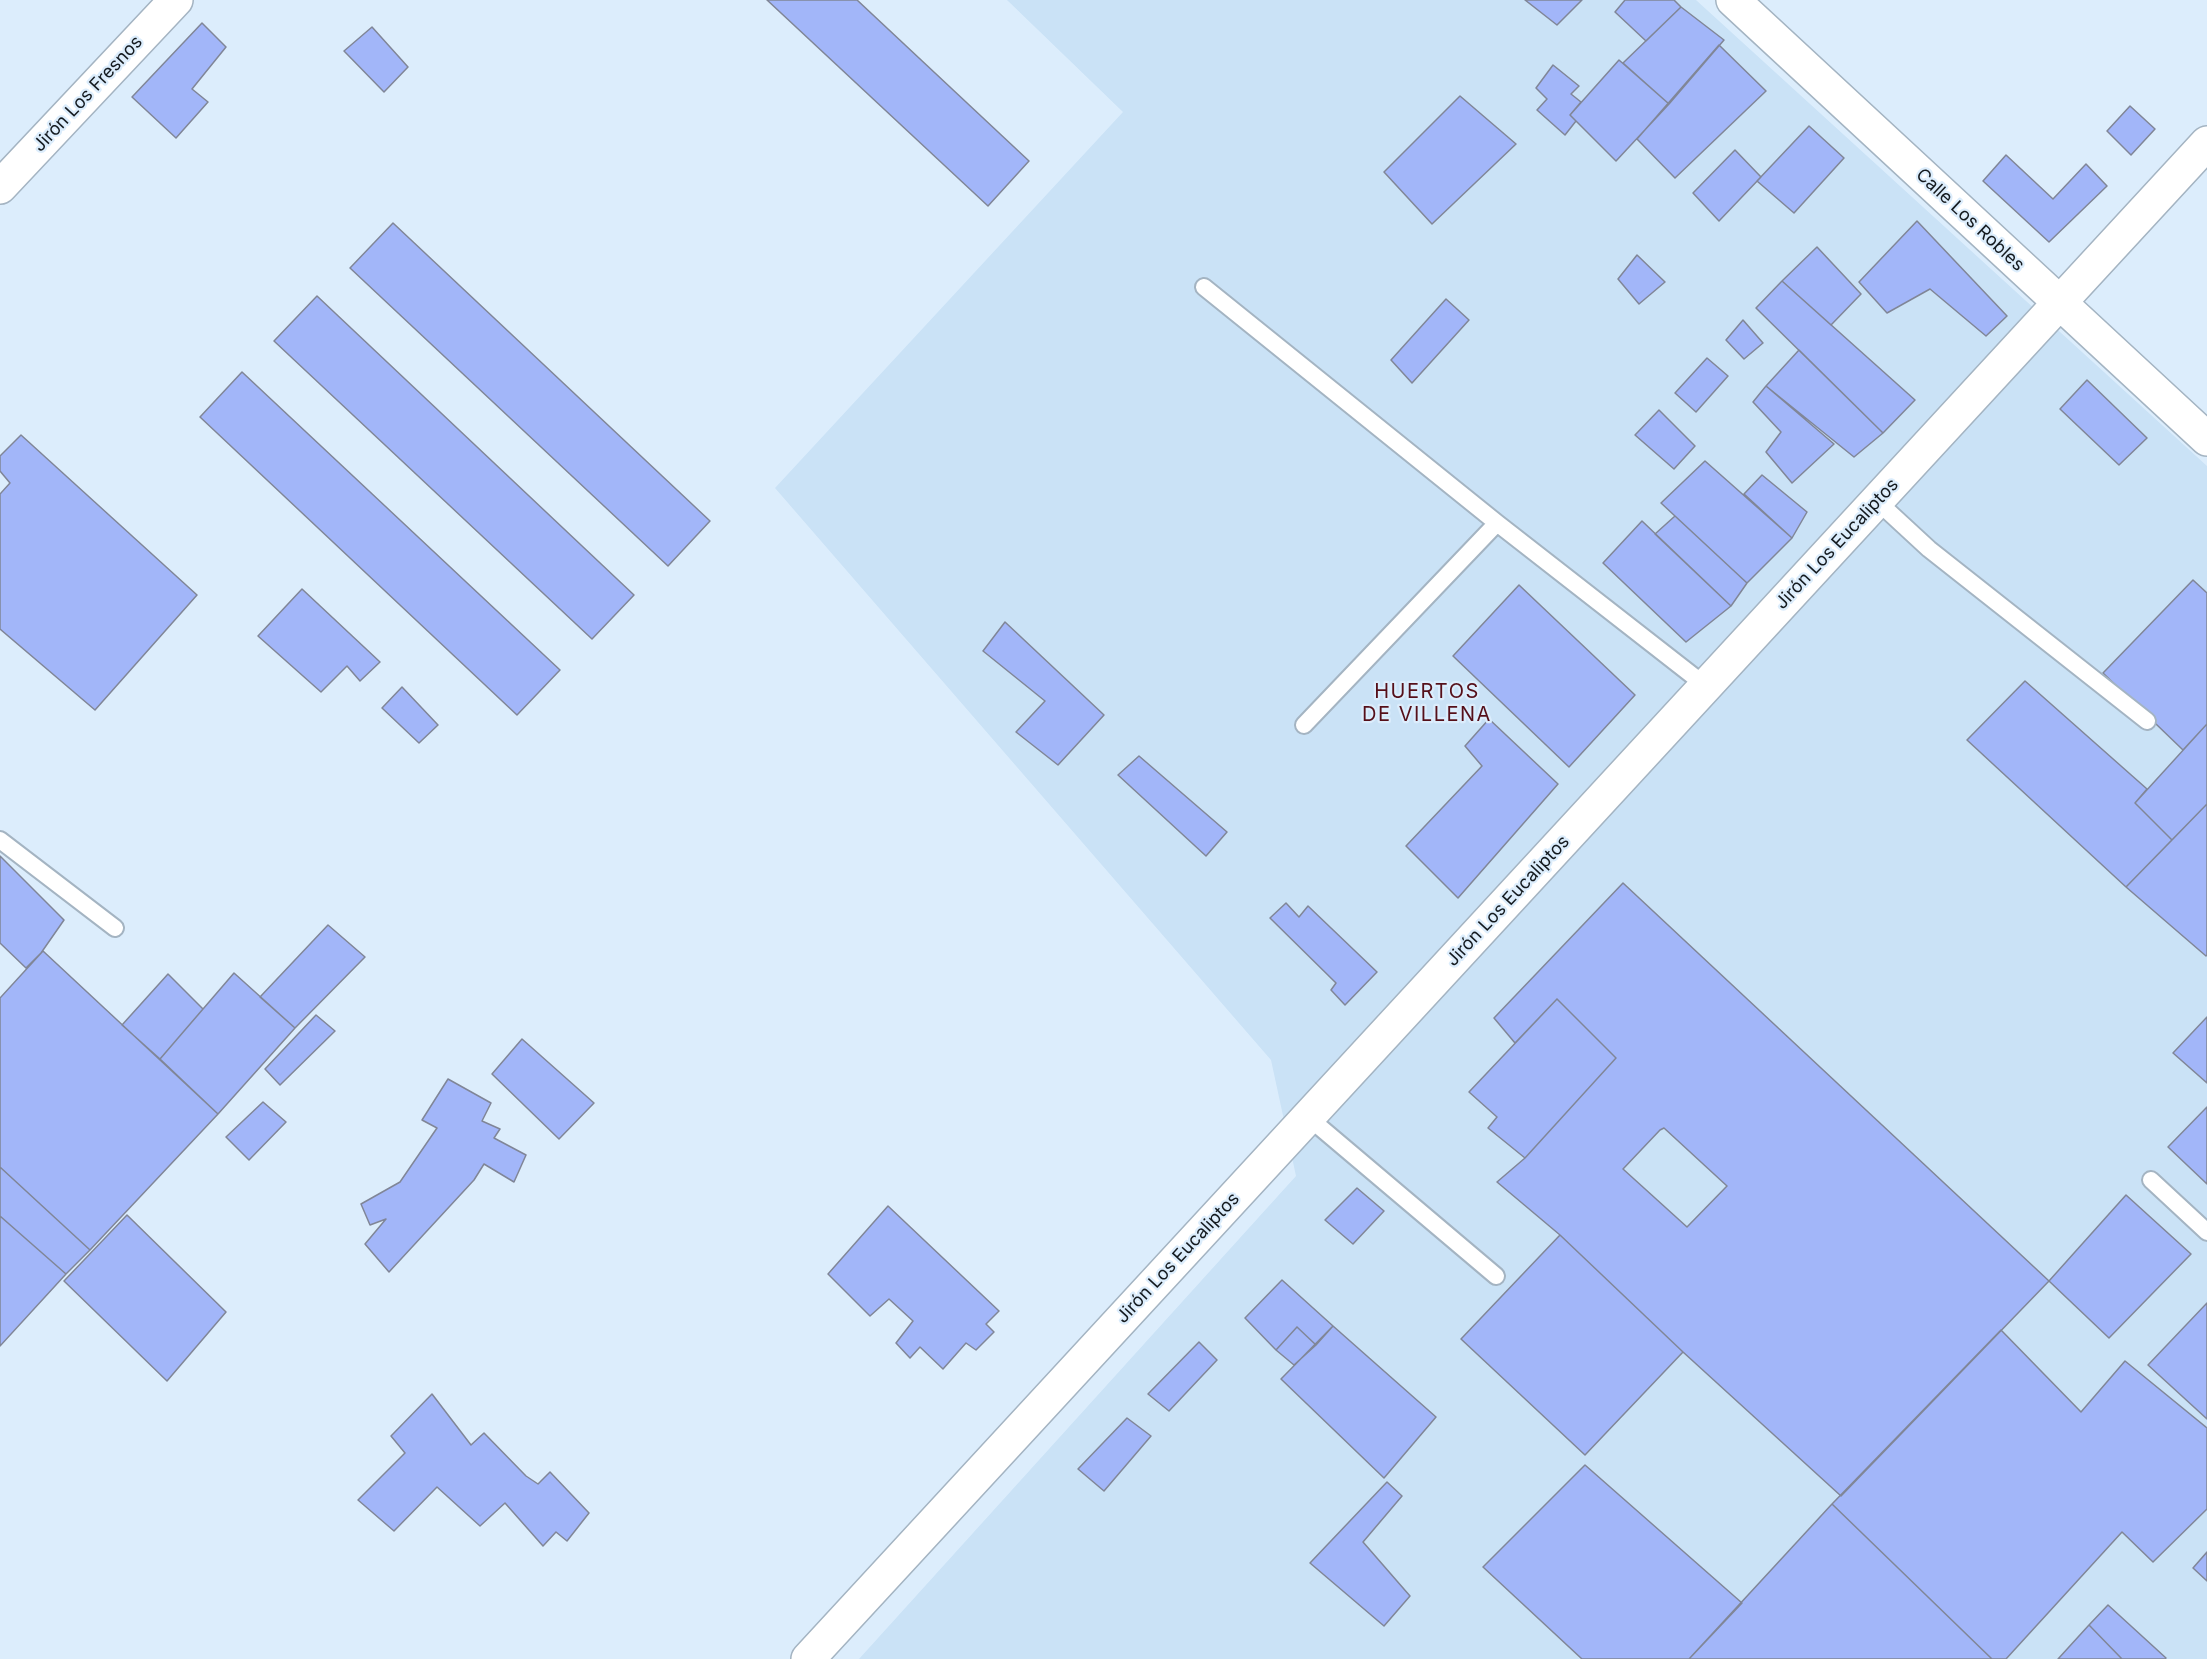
<!DOCTYPE html>
<html>
<head>
<meta charset="utf-8">
<style>
	body { margin:0 }
	canvas { display:block; background:#dcedfc }
</style>
</head>
<body>
<canvas width="2207" height="1659"></canvas>
<script>
const g = document.querySelector('canvas').getContext('2d');
g.lineJoin = 'round';
function fillPath(path, color) { g.fillStyle = color; g.fill(path, 'evenodd'); }
function trace(path, color, width, dash) { g.strokeStyle = color; g.lineWidth = width; g.lineCap = dash ? 'butt' : 'round'; g.setLineDash(dash || []); g.stroke(path); }
function write(font, color, halo, rows, align = 'center') {
  g.font = font + ' Inter,sans-serif'; g.lineWidth = 4.5; g.setLineDash([]); g.textBaseline = 'middle'; g.strokeStyle = halo; g.fillStyle = color; for (const [text, x, y, turn = 0] of rows) {
    g.save(); g.translate(x, y); g.rotate((+turn || 0) * Math.PI / 180); g.textAlign = isNaN(turn) ? turn : align; if (halo) g.strokeText(text, 0, 0); g.fillText(text, 0, 0); g.restore();
  }
}
const built = new Path2D(`
	M1007 0H1696L2207 466V1659H859L1296 1176 1271 1060 775 488 1123 112Z`);
const building = new Path2D(`
	M767 0H857L1029 161 988 206Z
	M1525 0H1582L1557 25Z
	M1625 0H1674L1681 7 1646 41 1615 12Z
	M1681 7 1724 40 1669 104 1623 63Z
	M202 23 226 47 192 89 208 102 176 138 132 97Z
	M372 27 408 67 384 92 344 51Z
	M1719 45 1766 91 1675 178 1637 139Z
	M1619 60 1669 104 1616 161 1570 115Z
	M1553 65 1579 86 1571 94 1581 102 1570 115 1576 121 1565 135 1537 110 1547 99 1536 88Z
	M1460 96 1516 144 1432 224 1384 172Z
	M2130 106 2155 129 2131 155 2107 131Z
	M1809 126 1844 158 1794 213 1757 181Z
	M1735 150 1761 177 1719 221 1693 193Z
	M2006 155 2053 199 2086 164 2107 186 2049 242 1983 181Z
	M1917 221 2007 316 1986 336 1930 289 1887 313 1859 282Z
	M393 223 710 521 668 566 350 268Z
	M1817 247 1861 294 1831 325 1782 281Z
	M1637 255 1665 282 1639 304 1618 279Z
	M1782 281 1915 400 1883 433 1756 308Z
	M317 296 634 595 592 639 274 341Z
	M1446 299 1469 320 1412 383 1391 360Z
	M1743 320 1763 343 1744 359 1726 340Z
	M1799 350 1883 433 1854 457 1766 386Z
	M1707 358 1728 376 1696 412 1675 393Z
	M242 372 560 670 517 715 200 417Z
	M2087 380 2147 438 2119 465 2060 409Z
	M1766 386 1834 444 1792 483 1766 452 1781 432 1753 402Z
	M1659 410 1695 446 1674 469 1635 435Z
	M21 435 197 595 95 710 0 629V494L10 483 0 471V456Z
	M1705 461 1792 538 1747 583 1661 503Z
	M1762 475 1807 512 1792 538 1744 494Z
	M1675 516 1747 583 1731 606 1655 534Z
	M1642 521 1731 606 1686 642 1603 563Z
	M2193 580 2207 593V724L2183 750 2103 673Z
	M1519 585 1635 695 1569 767 1453 656Z
	M302 589 380 662 360 681 347 666 321 692 258 636Z
	M1005 622 1104 715 1058 765 1016 732 1045 701 983 651Z
	M2025 681 2147 789 2135 803 2172 840 2126 887 1967 740Z
	M402 687 438 725 419 743 382 708Z
	M1489 719 1558 784 1458 898 1406 846 1482 766 1465 746Z
	M2207 724V804L2172 840 2135 803Z
	M1139 756 1227 832 1206 856 1118 775Z
	M2207 804V955L2206 956 2126 887Z
	M0 856 64 920 41 953 26 968 0 943Z
	M1623 883 2049 1281 1841 1496 1683 1352 1560 1235 1497 1182 1525 1158 1616 1058 1557 999 1515 1043 1494 1018Z
	M1286 903 1299 917 1308 906 1377 972 1345 1005 1331 990 1336 983 1270 918Z
	M328 925 365 957 295 1028 260 997Z
	M43 951 218 1114 90 1250 0 1167V998Z
	M234 973 295 1028 218 1114 160 1059Z
	M168 974 203 1009 160 1059 122 1025Z
	M1557 999 1616 1058 1525 1158 1488 1128 1497 1117 1469 1092Z
	M316 1015 335 1031 280 1085 265 1069Z
	M2207 1017V1083L2173 1053Z
	M522 1039 594 1103 559 1139 492 1074Z
	M448 1079 491 1103 482 1121 500 1129 494 1138 526 1155 514 1182 484 1164 474 1180 389 1272 365 1244 386 1219 370 1225 361 1204 400 1182 437 1128 422 1120Z
	M263 1102 286 1122 249 1160 226 1137Z
	M2207 1107V1184L2168 1147Z
	M1664 1128 1727 1186 1687 1227 1623 1169 1660 1130Z
	M0 1167 90 1250 66 1274 0 1216Z
	M1357 1188 1384 1211 1353 1244 1325 1220Z
	M2126 1195 2191 1254 2109 1338 2049 1281Z
	M888 1206 999 1311 986 1324 994 1332 976 1350 966 1343 943 1369 920 1347 910 1358 896 1343 913 1321 889 1299 870 1316 828 1274Z
	M127 1215 226 1312 167 1381 64 1281Z
	M0 1216 66 1274 0 1346Z
	M1560 1235 1683 1352 1585 1455 1461 1339Z
	M1282 1280 1333 1326 1316 1345 1297 1327 1276 1350 1245 1318Z
	M2207 1303V1419L2148 1365Z
	M1333 1326 1436 1417 1384 1478 1281 1379Z
	M1297 1327 1316 1345 1294 1365 1276 1350Z
	M2001 1330 2081 1412 2125 1361 2207 1428V1509L2153 1562 2122 1532 2006 1659H1992L1832 1504Z
	M1199 1342 1217 1360 1169 1411 1148 1394Z
	M432 1394 471 1445 484 1433 526 1476 538 1484 550 1472 589 1513 567 1541 556 1532 543 1546 505 1503 480 1526 437 1487 394 1531 358 1500 405 1453 391 1436Z
	M1127 1418 1151 1436 1104 1491 1078 1469Z
	M1585 1465 1742 1603 1689 1659H1582L1483 1567Z
	M1387 1482 1402 1496 1363 1542 1410 1596 1384 1626 1310 1563Z
	M1832 1504 1992 1659H1689Z
	M2207 1552V1581L2193 1568Z
	M2108 1605 2166 1658 2165 1659H2122L2089 1625Z
	M2089 1625 2122 1659H2058Z`);
const lane = new Path2D(`
	M1204 287 1497 523 1706 686
	M1877 501 1929 549 2147 721
	M1304 725 1497 523
	M0 840 115 928
	M1308 1117 1496 1276
	M2151 1180 2207 1232`);
const street = new Path2D(`
	M1733 0 2207 439
	M0 187 176 0
	M808 1659 2207 143`);
const streetNames = [
	["Jirón Los Fresnos",88,94,-47],
	["Calle Los Robles",1970,220,43],
	["Jirón Los Eucaliptos",1837,544,-47],
	["Jirón Los Eucaliptos",1508,901,-47],
	["Jirón Los Eucaliptos",1178,1258,-47]
];
const neighbourhoodNames = [
	["HUERTOS",1427,692],
	["DE VILLENA",1427,715]
];
fillPath(built, '#cae2f6');
fillPath(building, '#a2b6f9');
trace(building, '#808697', 1.5);
trace(lane, '#a4b4c2', 20);
trace(street, '#a4b4c2', 36);
trace(lane, '#fff', 16);
trace(street, '#fff', 33);
write('18px', '#141a1f', '#dcedfc', streetNames);
g.letterSpacing = '1.5px';
write('20px', '#550f19', '#dcedfc', neighbourhoodNames);
g.letterSpacing = '0px';
</script>
</body>
</html>
